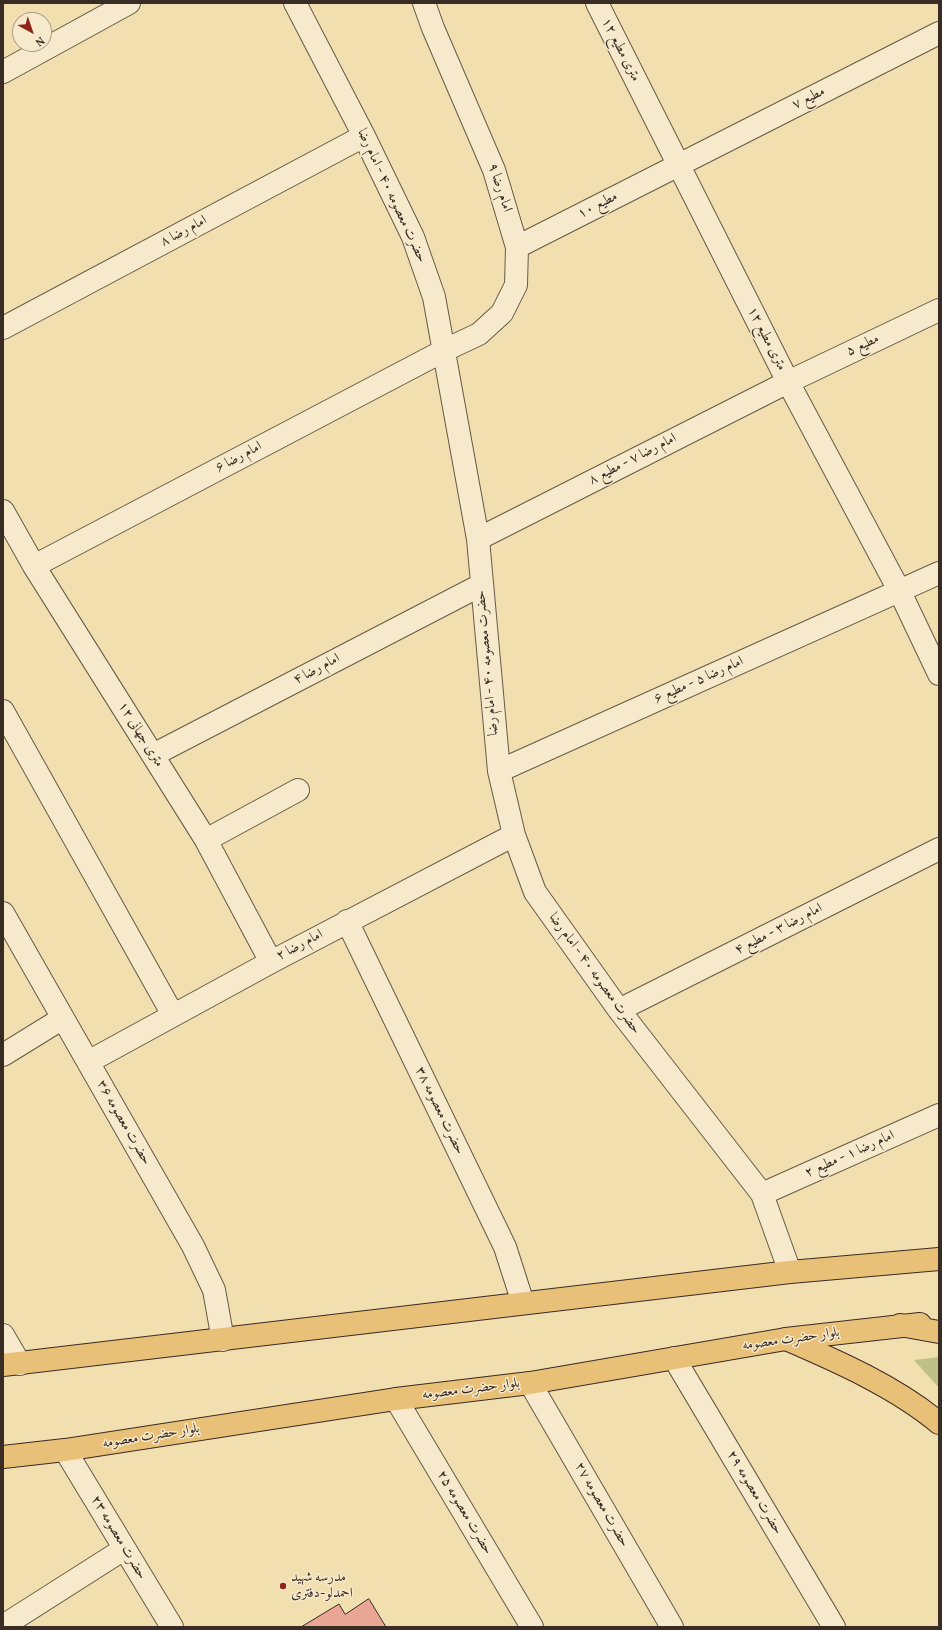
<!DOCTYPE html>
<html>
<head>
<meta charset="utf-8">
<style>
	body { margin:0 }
	#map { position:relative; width:942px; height:1630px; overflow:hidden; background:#f2dfb0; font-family:Vollkorn,serif }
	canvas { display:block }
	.frame { position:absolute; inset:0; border:4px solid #382c25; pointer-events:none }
	.north { position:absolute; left:12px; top:12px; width:40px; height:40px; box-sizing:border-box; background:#f7eacc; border:1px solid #ab9e89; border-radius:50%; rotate:140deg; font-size:11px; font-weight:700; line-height:16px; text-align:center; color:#382c25 }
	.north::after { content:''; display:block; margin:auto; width:14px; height:18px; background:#8f2418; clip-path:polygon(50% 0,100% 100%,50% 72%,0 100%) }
</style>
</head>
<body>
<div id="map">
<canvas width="942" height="1630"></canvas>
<div class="frame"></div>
<div class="north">N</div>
</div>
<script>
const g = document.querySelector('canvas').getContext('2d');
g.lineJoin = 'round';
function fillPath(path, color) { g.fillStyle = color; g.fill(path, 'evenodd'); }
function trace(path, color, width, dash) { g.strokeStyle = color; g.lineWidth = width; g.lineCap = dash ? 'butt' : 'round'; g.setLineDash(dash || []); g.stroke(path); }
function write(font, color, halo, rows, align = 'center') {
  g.font = font + ' Vollkorn,Amiri,serif'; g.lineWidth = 3; g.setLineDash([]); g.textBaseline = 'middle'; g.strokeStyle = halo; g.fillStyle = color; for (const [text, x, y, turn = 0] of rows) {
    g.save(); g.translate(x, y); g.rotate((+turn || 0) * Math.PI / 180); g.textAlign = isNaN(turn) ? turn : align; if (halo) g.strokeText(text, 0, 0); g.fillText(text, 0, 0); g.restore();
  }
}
const green = new Path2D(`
	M939 1357V1388L914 1360Z`);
const building = new Path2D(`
	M369 1599 386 1627H301L339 1604 345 1614Z`);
const minor = new Path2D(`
	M295 3 364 136 413 237 434 297 478 539 499 771 514 835 535 892 619 1010 762 1194 790 1272
	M597 3 788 382 900 592 939 674
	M3 72 129 3
	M517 247 939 33
	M3 328 364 136
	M3 511 34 566 206 840 271 962
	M478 539 788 382 939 310
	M34 566 445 350 479 334 502 313 516 285 517 247 494 170 433 28 424 3
	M3 711 173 1015
	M153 755 481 585
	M499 771 939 573
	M206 840 298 790
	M3 913 193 1246 214 1290 223 1340
	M347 921 505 1247 523 1303
	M619 1010 939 849
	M3 1055 63 1018
	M88 1062 271 962 514 835
	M762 1194 939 1115
	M674 1358 834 1627
	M530 1383 672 1627
	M396 1399 532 1627
	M65 1450 172 1627
	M3 1626 124 1549`);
const tertiary = new Path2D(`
	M3 1335 20 1364`);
const primary = new Path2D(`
	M3 1365 790 1272 939 1259
	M3 1457 65 1450 396 1399 530 1383 786 1339 920 1324`);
const trunk = new Path2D(`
	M900 1325 939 1332
	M786 1339C837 1361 896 1387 939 1423`);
const markers = [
	[283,1586,4,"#8f2418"]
];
const streetNames = [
	["۱۲ متری مطیع",620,50,63],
	["مطیع ۷",809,99,-27],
	["امام رضا ۹",499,188,72],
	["حضرت معصومه ۴۰ - امام رضا",391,196,65],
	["مطیع ۱۰",598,206,-27],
	["امام رضا ۸",184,232,-28],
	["۱۲ متری مطیع",766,339,63],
	["مطیع ۵",863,346,-25],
	["امام رضا ۶",239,458,-28],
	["امام رضا ۷ - مطیع ۸",633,460,-27],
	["حضرت معصومه ۴۰ - امام رضا",488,663,-95],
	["امام رضا ۴",317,670,-28],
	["امام رضا ۵ - مطیع ۶",699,681,-24],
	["۱۲ متری جهانی",140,735,58],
	["امام رضا ۳ - مطیع ۴",779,930,-27],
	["امام رضا ۲",300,946,-28],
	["حضرت معصومه ۴۰ - امام رضا",594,974,54],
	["حضرت معصومه ۳۸",439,1111,64],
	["حضرت معصومه ۳۶",123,1123,60],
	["امام رضا ۱ - مطیع ۲",850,1155,-24],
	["بلوار حضرت معصومه",791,1340,-8],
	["بلوار حضرت معصومه",471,1390,-7],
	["بلوار حضرت معصومه",151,1437,-9],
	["حضرت معصومه ۲۹",754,1493,59],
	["حضرت معصومه ۲۷",601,1505,60],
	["حضرت معصومه ۲۵",464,1513,59],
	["حضرت معصومه ۲۳",118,1538,59]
];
const poiNames = [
	["مدرسه شهید",291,1578],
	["احمدلو-دفتری",291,1594]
];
fillPath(green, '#bfc087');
fillPath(building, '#e9a694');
trace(building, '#382c25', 1);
trace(minor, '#665948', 24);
trace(tertiary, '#665948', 24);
trace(primary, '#382c25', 24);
trace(trunk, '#382c25', 24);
trace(minor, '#f7eacc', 22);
trace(tertiary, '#f7eacc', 22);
trace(primary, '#e9c078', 22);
trace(trunk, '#e9c078', 22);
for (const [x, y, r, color] of markers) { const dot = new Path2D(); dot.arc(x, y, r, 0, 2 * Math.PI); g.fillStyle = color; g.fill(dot); trace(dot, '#f7eacc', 1.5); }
write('14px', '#382c25', '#f7eacc', streetNames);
write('14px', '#382c25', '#f7eacc', poiNames, 'left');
</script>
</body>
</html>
